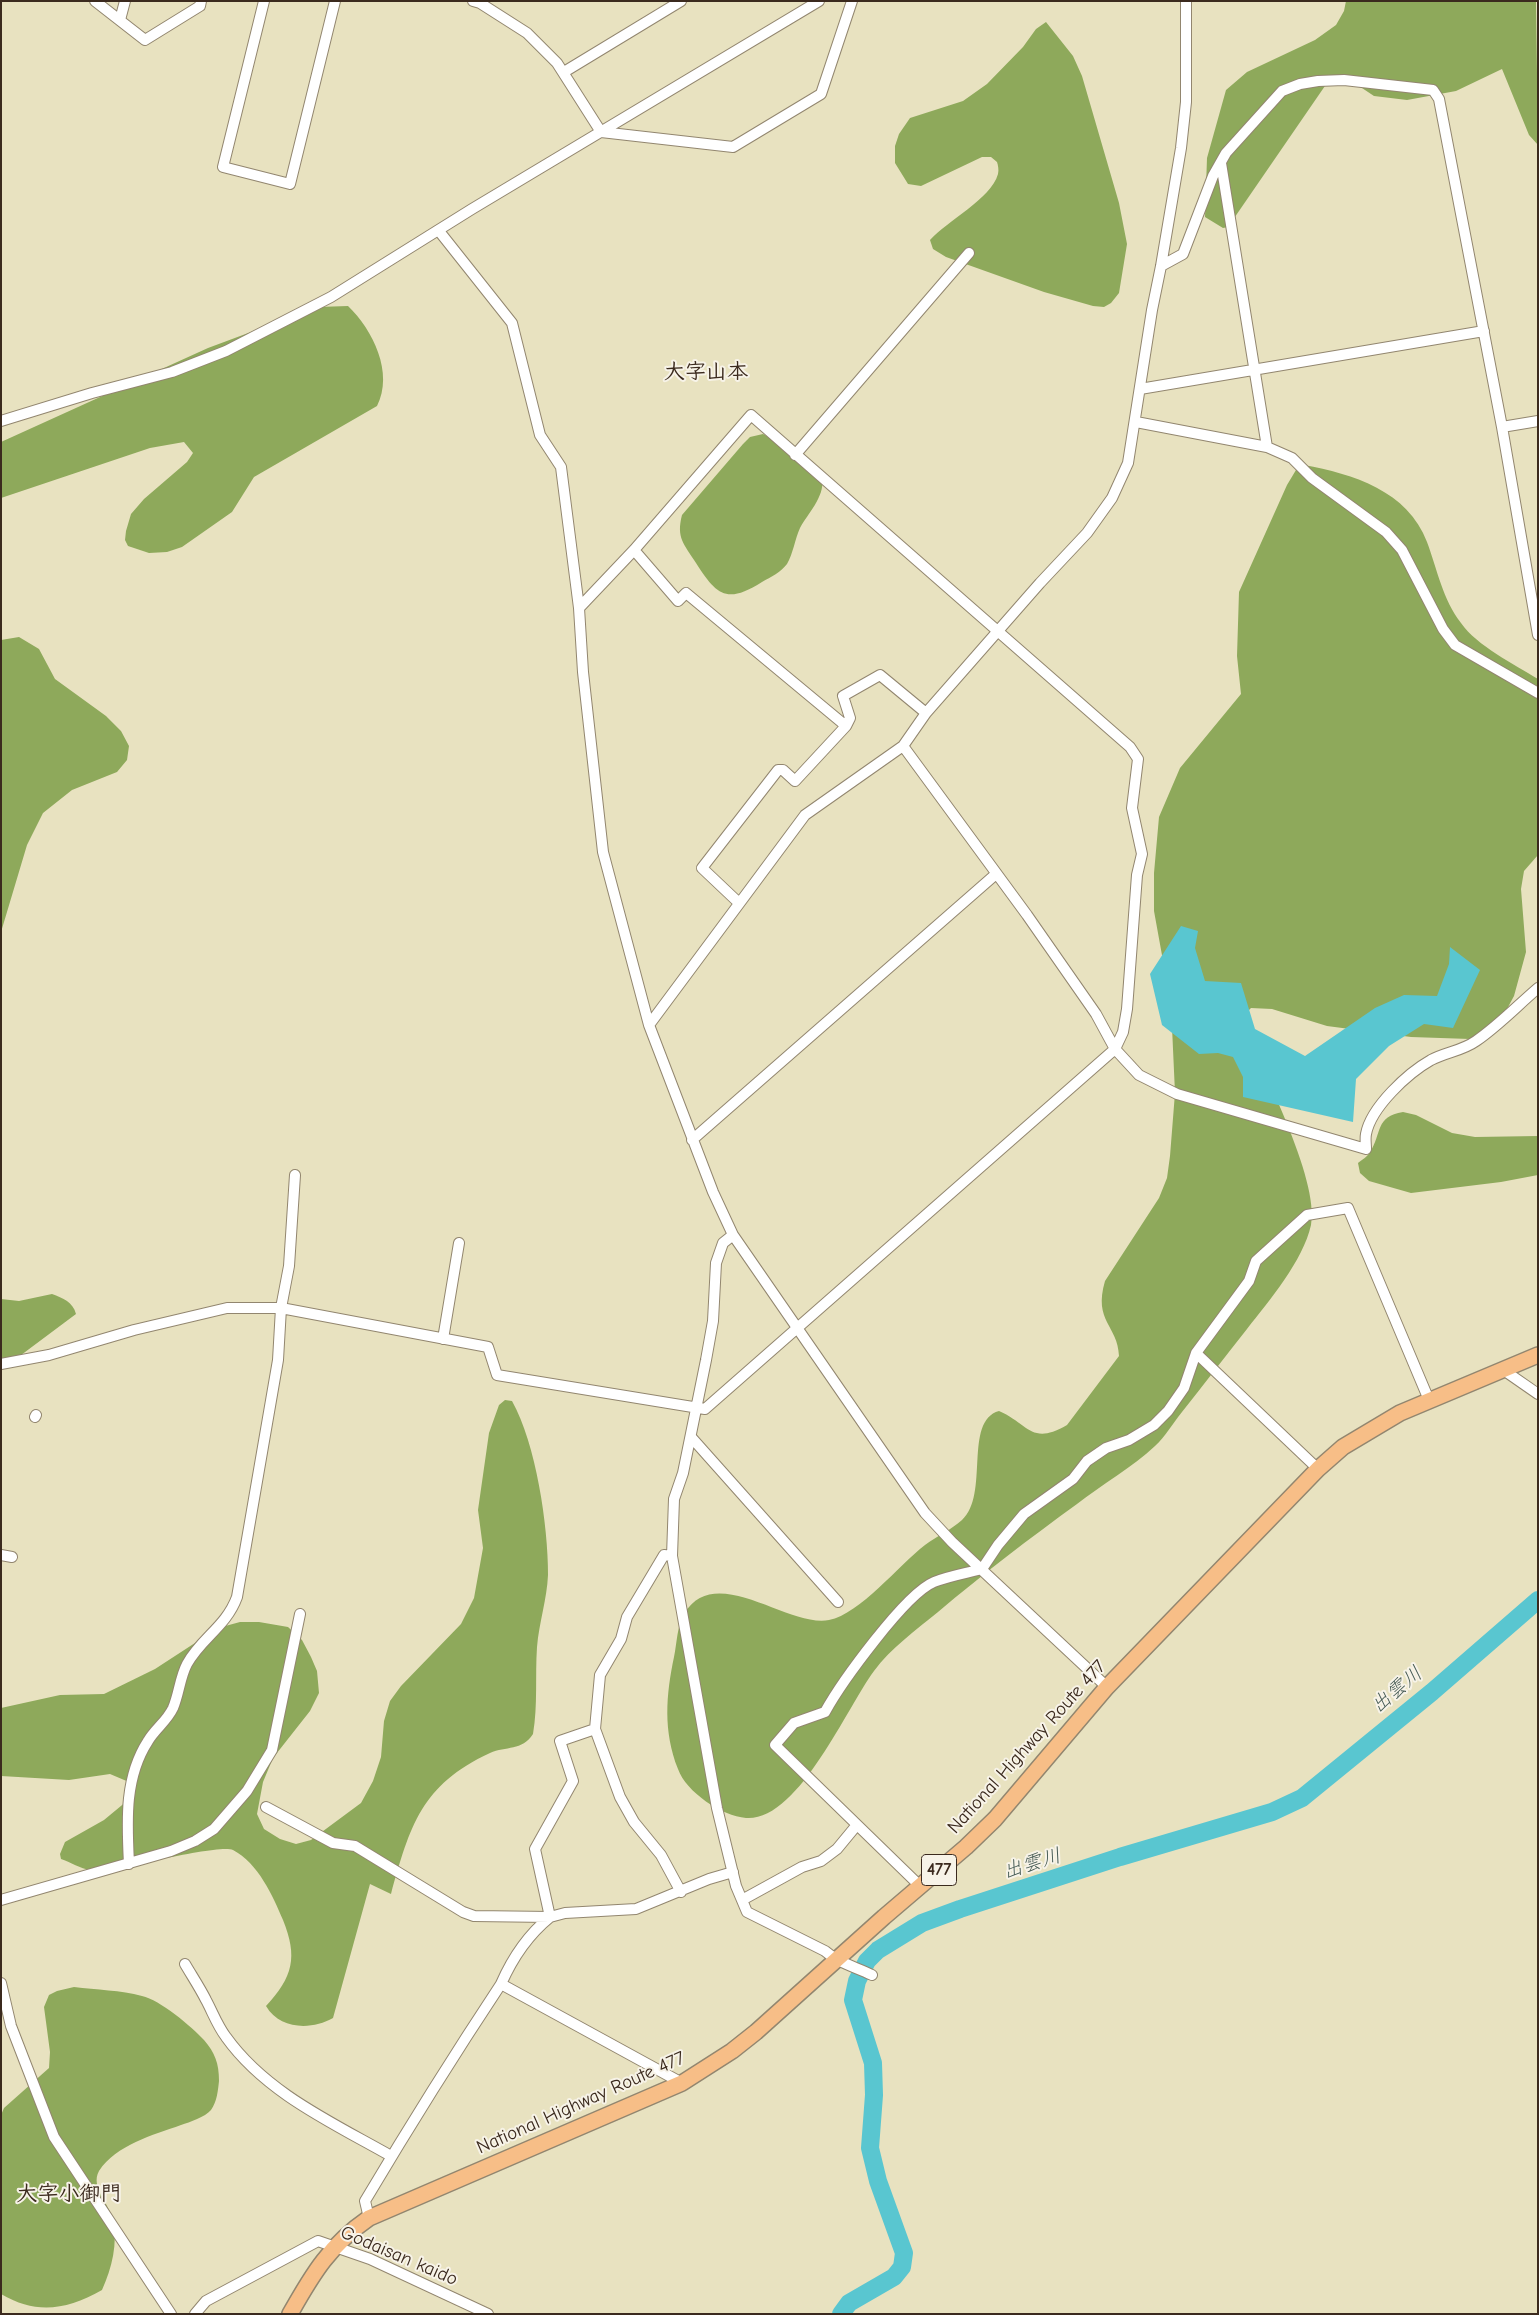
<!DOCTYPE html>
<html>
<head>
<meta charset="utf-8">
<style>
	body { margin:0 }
	#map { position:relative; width:1539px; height:2315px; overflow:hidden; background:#e8e2c0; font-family:"Comic Neue",sans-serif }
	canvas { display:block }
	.frame { position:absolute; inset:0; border:2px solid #3b2a1e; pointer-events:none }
</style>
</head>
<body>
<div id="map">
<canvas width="1539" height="2315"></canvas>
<div class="frame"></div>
</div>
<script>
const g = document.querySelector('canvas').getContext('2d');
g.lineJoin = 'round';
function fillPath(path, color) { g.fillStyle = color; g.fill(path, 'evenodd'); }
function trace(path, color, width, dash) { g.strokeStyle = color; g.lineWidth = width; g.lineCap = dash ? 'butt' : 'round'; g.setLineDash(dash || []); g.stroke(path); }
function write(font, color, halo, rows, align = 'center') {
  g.font = font + ' "Comic Neue","Klee One",sans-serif'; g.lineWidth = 4; g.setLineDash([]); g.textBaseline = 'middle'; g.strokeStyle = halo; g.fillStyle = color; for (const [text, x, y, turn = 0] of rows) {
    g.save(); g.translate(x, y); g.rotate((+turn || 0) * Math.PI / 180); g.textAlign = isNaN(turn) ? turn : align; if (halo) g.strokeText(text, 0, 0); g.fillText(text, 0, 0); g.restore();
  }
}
const forest = new Path2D(`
	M1346 1H1536L1538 145 1529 135 1502 69 1456 91 1407 100 1374 96 1356 84 1327 83 1228 227 1223 228 1205 217 1207 158 1226 90 1247 72 1315 40 1336 25 1344 11Z
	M1046 22 1073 56 1082 76 1119 203 1127 244 1119 293 1111 303 1104 307 1093 306 1044 292 946 257 933 249 930 240C947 221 991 199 998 174 999 170 998 165 997 162L991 157H982L921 186 908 184 895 163V146L899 134 910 118 963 101 987 84 1023 47 1036 29Z
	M348 306C373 330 394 373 377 406L254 477 232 512 182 547 167 552 149 553 128 546 125 540 126 531 131 514 144 499 187 462 193 453 184 442 150 448 1 498V442L208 348 318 307Z
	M763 434C782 445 816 457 822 480 825 496 807 515 800 528 795 539 793 554 787 564 781 572 771 577 762 582 727 604 717 596 696 563 684 544 676 538 682 515L743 444 750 437Z
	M1304 465C1353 474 1408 491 1427 542 1437 569 1443 600 1461 623 1477 646 1514 664 1538 679V855L1524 871 1521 889 1526 952 1514 996 1494 1033 1470 1039 1411 1037 1327 1026 1272 1009 1251 1008 1240 1019C1260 1065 1320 1179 1311 1225 1303 1261 1269 1301 1247 1329 1225 1357 1204 1384 1182 1412 1173 1423 1165 1437 1155 1446 1133 1467 1101 1485 1077 1504 1030 1538 983 1574 938 1612 916 1630 891 1648 874 1671 847 1707 798 1822 746 1818 722 1816 686 1792 678 1769 663 1731 666 1695 674 1657 677 1643 677 1626 684 1614 715 1561 788 1628 829 1620 860 1614 899 1565 925 1545 937 1536 951 1530 962 1520 990 1495 963 1421 999 1411 1029 1424 1031 1446 1067 1425L1119 1356C1118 1325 1093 1322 1105 1281L1159 1198 1167 1178 1170 1156 1175 1093 1171 1005 1154 911V873L1159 817 1180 768 1241 694 1237 656 1239 592 1287 485 1296 470Z
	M19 637 39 649 55 679 106 716 121 731 129 746 127 760 117 772 72 790 43 813 27 845 1 932V640Z
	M1403 1112 1416 1115 1452 1133 1475 1137 1538 1136V1175L1501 1182 1411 1193 1369 1181 1360 1173 1358 1163C1362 1160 1368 1156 1370 1152 1382 1134 1375 1116 1403 1112Z
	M52 1294C63 1298 73 1302 76 1314L1 1370V1299L19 1301Z
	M505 1400 512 1401C536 1444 548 1525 548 1575 547 1599 539 1623 537 1647 535 1676 538 1705 533 1734 522 1751 506 1746 490 1753 421 1785 410 1826 391 1894L370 1884 333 2018C312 2030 280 2030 266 2006 293 1977 298 1957 283 1920 273 1896 258 1863 233 1850 220 1843 117 1871 90 1870 81 1869 70 1862 61 1859L60 1854 65 1842 104 1820 133 1796 136 1785 110 1774 69 1780 1 1776V1708L60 1695 104 1694 155 1669 218 1628 240 1622H259L288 1627 302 1640 311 1657 317 1671 319 1693 310 1711 273 1758 263 1782 257 1814 264 1829 280 1839 296 1844 311 1840 361 1803 373 1781 381 1757 384 1721 390 1701 401 1686 461 1624 474 1598 483 1548 478 1510 489 1433 499 1405Z
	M74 1987C96 1990 121 1990 142 1996 160 2000 191 2026 204 2040 215 2053 219 2063 219 2081 218 2090 217 2102 211 2110 205 2117 190 2122 181 2125 153 2135 116 2145 99 2171 90 2187 109 2203 113 2220 118 2243 112 2268 102 2290 66 2310 37 2315 1 2294V2115L4 2108 49 2068 50 2052 44 2007 49 1995 57 1991Z`);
const water = new Path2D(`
	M1181 926 1198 931 1195 948 1205 981 1241 983 1255 1029 1305 1056 1375 1008 1404 995 1437 996 1449 964 1450 947 1480 970 1453 1028 1424 1024 1389 1046 1356 1079 1353 1122 1243 1097V1077L1233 1057 1218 1053 1199 1054 1162 1025 1150 974Z`);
const river = new Path2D(`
	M841 2314 849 2303 894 2277 902 2267 904 2253 878 2181 870 2148 874 2095 873 2063 853 2000 857 1981 867 1961 878 1950 922 1923 960 1909 1120 1857 1272 1812 1302 1798 1432 1692 1538 1600`);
const minor = new Path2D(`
	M95 1 145 40 200 6 201 1
	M264 1 223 167 290 184 335 1
	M473 1 480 3 527 33 557 63 601 132 733 147 821 94 852 1
	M120 20 125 1
	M564 72 681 1
	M1221 163 1267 447
	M439 231 512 323 540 435 561 467 579 608 583 672 603 852 649 1025 713 1192 733 1235 723 1243 716 1263 713 1321 706 1360 683 1473 674 1499 672 1556 717 1808 736 1886 747 1912 825 1951C838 1963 856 1967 872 1975
	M1161 266 1183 254 1213 176 1226 153 1282 91 1300 84 1318 81 1344 80 1433 90 1439 99 1502 427 1538 635
	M1140 389 1484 331
	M1 421 92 393 172 372 226 351 331 297 472 209 819 1
	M1136 422 1267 447 1292 458 1312 478 1386 532 1402 550 1443 629 1455 645 1538 693
	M1502 427 1538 421
	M795 455 969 253
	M634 550 678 601 686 593 846 726
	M903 746 1027 915 1096 1014 1115 1049 1139 1075 1177 1094 1366 1149C1366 1144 1365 1139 1366 1134 1371 1107 1408 1073 1431 1060 1446 1052 1462 1051 1476 1041 1498 1026 1518 1005 1538 988
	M739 903 702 868 778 770H783L795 781 846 726 850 718 843 696 880 675 926 713
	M649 1025 805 815 903 746 926 713 1040 583 1087 533 1112 498 1128 463 1152 310 1161 266 1181 148 1186 102V1
	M692 1140 996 874
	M733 1235 925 1513 952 1542 1107 1687
	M443 1339 459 1243
	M1196 1353 1318 1469
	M1 1364 49 1355 134 1330 227 1308H281L488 1347 497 1375 705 1409 1115 1049 1123 1032 1127 1009 1137 875 1142 854 1132 808 1138 759 1130 747 751 415 634 550 579 608
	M1502 1369 1538 1394
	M35 1417 36 1415
	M691 1437 838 1602
	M1 1555 12 1557
	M672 1556 664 1555 627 1617 621 1639 600 1675 595 1729 620 1797 634 1822 661 1855 681 1892
	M266 1807 333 1843 355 1846 463 1912 474 1916 550 1917 565 1913 636 1909 709 1879 733 1872
	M129 1864C127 1822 124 1778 148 1741 155 1729 167 1721 173 1708 179 1694 180 1677 187 1664 201 1638 226 1627 237 1597L278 1360 281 1308 289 1266 295 1175
	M920 1886 775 1745 794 1723 825 1712C841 1683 905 1594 934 1582 949 1576 967 1573 982 1569L998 1545 1024 1514 1073 1479 1087 1461 1106 1448 1129 1440 1154 1425 1168 1411 1184 1388 1196 1353 1249 1281 1256 1261 1307 1215 1348 1208 1429 1400
	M1 1900 171 1851 195 1841 214 1829 247 1791 272 1750 300 1614
	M742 1900 802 1867 821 1861 837 1849 856 1826
	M550 1917 535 1849 573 1781 560 1741 595 1729
	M185 1964C192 1976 200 1988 206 2000 213 2013 217 2025 226 2037 266 2093 333 2123 391 2156
	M1 1983 11 2026 54 2137 171 2314
	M501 1984 682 2083
	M369 2218 365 2201C409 2127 454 2055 501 1984 512 1959 529 1934 550 1917
	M195 2314 206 2301 318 2241 370 2259 488 2314`);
const highway = new Path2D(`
	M290 2314C313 2273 330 2245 369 2218L682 2083 732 2051 756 2032 884 1917 966 1847 995 1819 1107 1687 1318 1469 1343 1447 1400 1413 1538 1355`);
const shields = [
	[939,1870,35]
];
const shieldNames = [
	["477",939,1870]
];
const streetNames = [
	["National Highway Route 477",1027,1747,-48],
	["National Highway Route 477",581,2103,-24],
	["Godaisan kaido",399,2256,23]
];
const waterNames = [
	["出雲川",1397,1690,-40],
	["出雲川",1032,1864,-17]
];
const quarterNames = [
	["大字山本",706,372],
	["大字小御門",69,2194]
];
fillPath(forest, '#8ea95b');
fillPath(water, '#59c6d0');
trace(river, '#59c6d0', 18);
trace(minor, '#92866f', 12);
trace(highway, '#92866f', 18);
trace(minor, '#fff', 10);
trace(highway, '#f7be87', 15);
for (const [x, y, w] of shields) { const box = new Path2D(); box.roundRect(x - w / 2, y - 15.5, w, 31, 4); g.fillStyle = '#f7f3e8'; g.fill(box); trace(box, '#3b2a1e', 1); }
write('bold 18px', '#3b2a1e', null, shieldNames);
write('19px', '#3b2a1e', '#f7f3e8', streetNames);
write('italic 20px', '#445953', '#f7f3e8', waterNames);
write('bold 21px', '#3b2a1e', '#f7f3e8', quarterNames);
</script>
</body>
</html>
